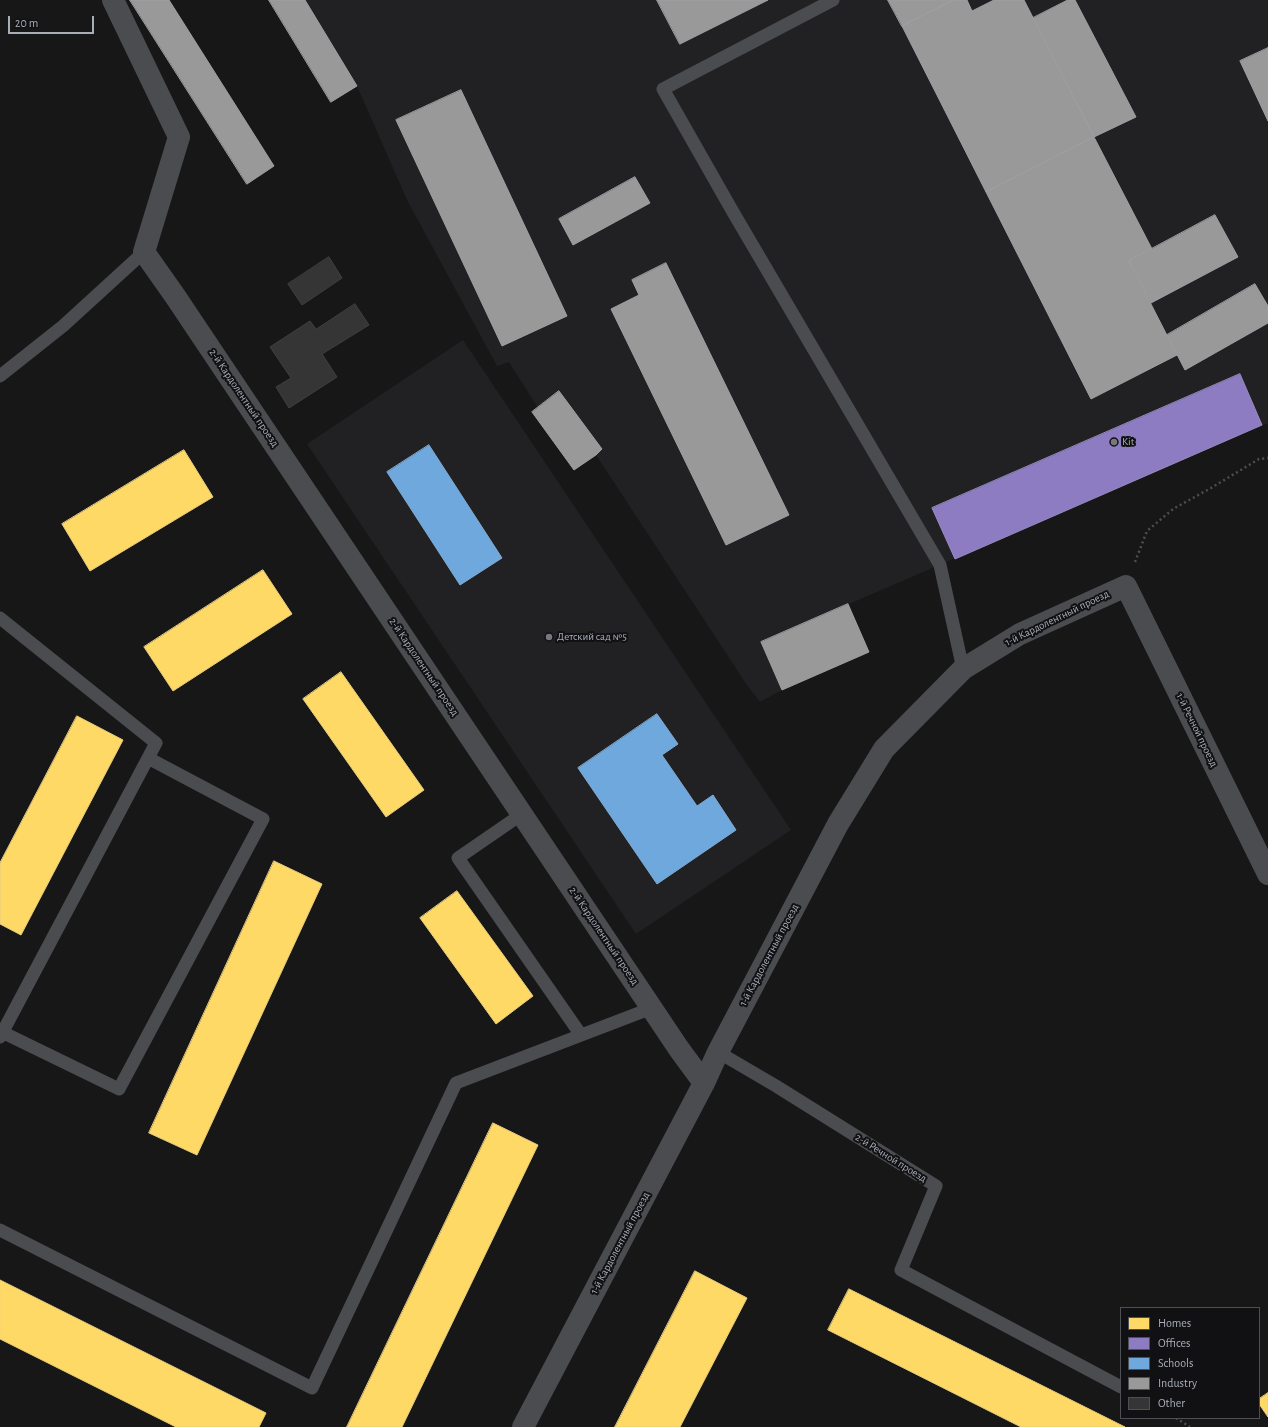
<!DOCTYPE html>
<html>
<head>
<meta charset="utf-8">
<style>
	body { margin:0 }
	#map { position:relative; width:1268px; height:1427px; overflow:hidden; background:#171717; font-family:"Alegreya Sans",sans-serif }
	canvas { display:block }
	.legend { position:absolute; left:1120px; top:1307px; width:140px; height:112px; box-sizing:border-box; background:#111113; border:1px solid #4d4f55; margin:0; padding:5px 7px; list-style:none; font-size:12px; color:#a8adb8 }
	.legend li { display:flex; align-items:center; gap:8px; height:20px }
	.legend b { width:20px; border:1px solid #4d4f55 }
	.scale { position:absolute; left:8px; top:16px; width:86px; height:18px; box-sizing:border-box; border:2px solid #a8adb8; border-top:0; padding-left:5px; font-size:12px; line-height:14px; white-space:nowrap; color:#a8adb8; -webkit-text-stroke:3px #111113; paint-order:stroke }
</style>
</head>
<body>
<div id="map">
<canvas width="1268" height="1427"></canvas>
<ul class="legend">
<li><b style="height:11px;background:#ffd966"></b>Homes</li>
<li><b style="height:11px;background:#8e7cc3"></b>Offices</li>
<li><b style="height:11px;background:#6fa8dc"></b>Schools</li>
<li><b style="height:11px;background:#999"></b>Industry</li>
<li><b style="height:11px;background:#353536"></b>Other</li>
</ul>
<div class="scale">20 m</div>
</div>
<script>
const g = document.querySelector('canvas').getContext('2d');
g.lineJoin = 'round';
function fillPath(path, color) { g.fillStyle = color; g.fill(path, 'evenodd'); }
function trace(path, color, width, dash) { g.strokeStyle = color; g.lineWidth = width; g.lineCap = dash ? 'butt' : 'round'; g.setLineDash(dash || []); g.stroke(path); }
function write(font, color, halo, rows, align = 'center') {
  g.font = font + ' "Alegreya Sans",sans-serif'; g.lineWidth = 4; g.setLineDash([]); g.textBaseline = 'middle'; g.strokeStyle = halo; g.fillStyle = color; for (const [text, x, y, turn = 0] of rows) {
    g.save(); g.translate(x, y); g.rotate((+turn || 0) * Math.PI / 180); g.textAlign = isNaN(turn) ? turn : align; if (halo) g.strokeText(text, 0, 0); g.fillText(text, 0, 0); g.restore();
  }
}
const built = new Path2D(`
	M269 0H1268V423L849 604 869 652 782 690 760 702 747 685 596 455 538 408 509 362 497 366 407 200 357 86 331 102Z
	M463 340 791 830 636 934 307 444Z`);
const homes = new Path2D(`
	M184 450 213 497 90 571 62 524Z
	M263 570 292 614 173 691 144 647Z
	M341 672 424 790 386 817 303 699Z
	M77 716 123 740 21 935 0 924V863Z
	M274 861 322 884 197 1155 149 1133Z
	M457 891 533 996 496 1024 420 918Z
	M493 1123 538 1145 402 1427H347Z
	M695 1271 747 1298 680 1427H615Z
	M0 1280 266 1413 259 1427H176L0 1339Z
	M849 1289 1125 1427H1021L828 1330Z
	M1268 1393V1417L1259 1404V1399Z`);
const offices = new Path2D(`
	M1240 374 1262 425 955 559 932 508Z`);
const schools = new Path2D(`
	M429 445 502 558 460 585 387 472Z
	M657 714 678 744 662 755 697 806 713 795 736 830 657 884 578 768Z`);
const industry = new Path2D(`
	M130 0H169L274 166 247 184Z
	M269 0H305L357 86 331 102Z
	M657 0H768L680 44Z
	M888 0H954L902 26Z
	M954 0H967L972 11 994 0H1024L1094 137 986 192 902 26Z
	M1068 0H1075L1136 117 1094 137 1033 18Z
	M1268 48V121L1240 61Z
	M461 90 567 316 502 346 396 120Z
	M1094 137 1152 249 1129 261 1177 355 1091 399 986 192Z
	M635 177 650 203 573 245 559 219Z
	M1215 215 1238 257 1151 303 1129 261Z
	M666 263 789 515 726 545 611 309 639 295 632 280Z
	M1255 284 1268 306V323L1185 370 1167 335Z
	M559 391 602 449 596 455 574 470 532 412Z
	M848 604 869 652 782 690 761 642Z`);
const building = new Path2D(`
	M329 257 342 278 302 305 288 284Z
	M355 304 369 325 322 354 337 377 289 408 276 387 291 378 270 347 310 321 316 329Z`);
const path = new Path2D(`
	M1135 562 1147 531 1173 509 1211 488 1259 459 1268 458
	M1176 1418 1190 1427`);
const lane = new Path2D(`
	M833 0 663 89 733 212 940 565 963 669
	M0 376 63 326 144 252
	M0 618 156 743 0 1037
	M522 814 458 858 581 1035
	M2 1032 119 1089 263 819 148 758
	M718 1052 776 1086 936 1186 901 1270 1121 1387
	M0 1230 312 1388 456 1083 652 1008`);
const street = new Path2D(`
	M113 0 179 137 144 252 175 296 679 1049 704 1083
	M523 1427 704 1083 718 1052 838 824 884 749 963 669 1020 634 1126 586 1268 874`);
const markers = [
	[1114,442,4,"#757880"],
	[549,637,4,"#757880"]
];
const streetNames = [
	["2-й Кардолентный проезд",244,398,56],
	["1-й Кардолентный проезд",1057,618,-26],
	["2-й Кардолентный проезд",424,667,56],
	["1-й Речной проезд",1197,730,64],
	["2-й Кардолентный проезд",604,936,56],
	["1-й Кардолентный проезд",769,955,-62],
	["2-й Речной проезд",891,1158,32],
	["1-й Кардолентный проезд",620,1243,-62]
];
const poiNames = [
	["Kit",1122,442],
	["Детский сад №5",557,637]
];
fillPath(built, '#212123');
fillPath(homes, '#ffd966');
trace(homes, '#e5cc7f', 1);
fillPath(offices, '#8e7cc3');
trace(offices, '#968bc0', 1);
fillPath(schools, '#6fa8dc');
trace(schools, '#80aad1', 1);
fillPath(industry, '#999');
trace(industry, '#9e9fa2', 1);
fillPath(building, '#353536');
trace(building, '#3f4043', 1);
trace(path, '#4d4e52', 2.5, [2, 3]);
trace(lane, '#4b4c50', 13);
trace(street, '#4b4c50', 22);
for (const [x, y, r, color] of markers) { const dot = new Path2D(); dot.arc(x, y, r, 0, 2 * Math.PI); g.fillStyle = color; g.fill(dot); trace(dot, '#111113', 1.5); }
write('11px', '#a8adb8', '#111113', streetNames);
write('11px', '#a8adb8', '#111113', poiNames, 'left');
</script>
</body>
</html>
